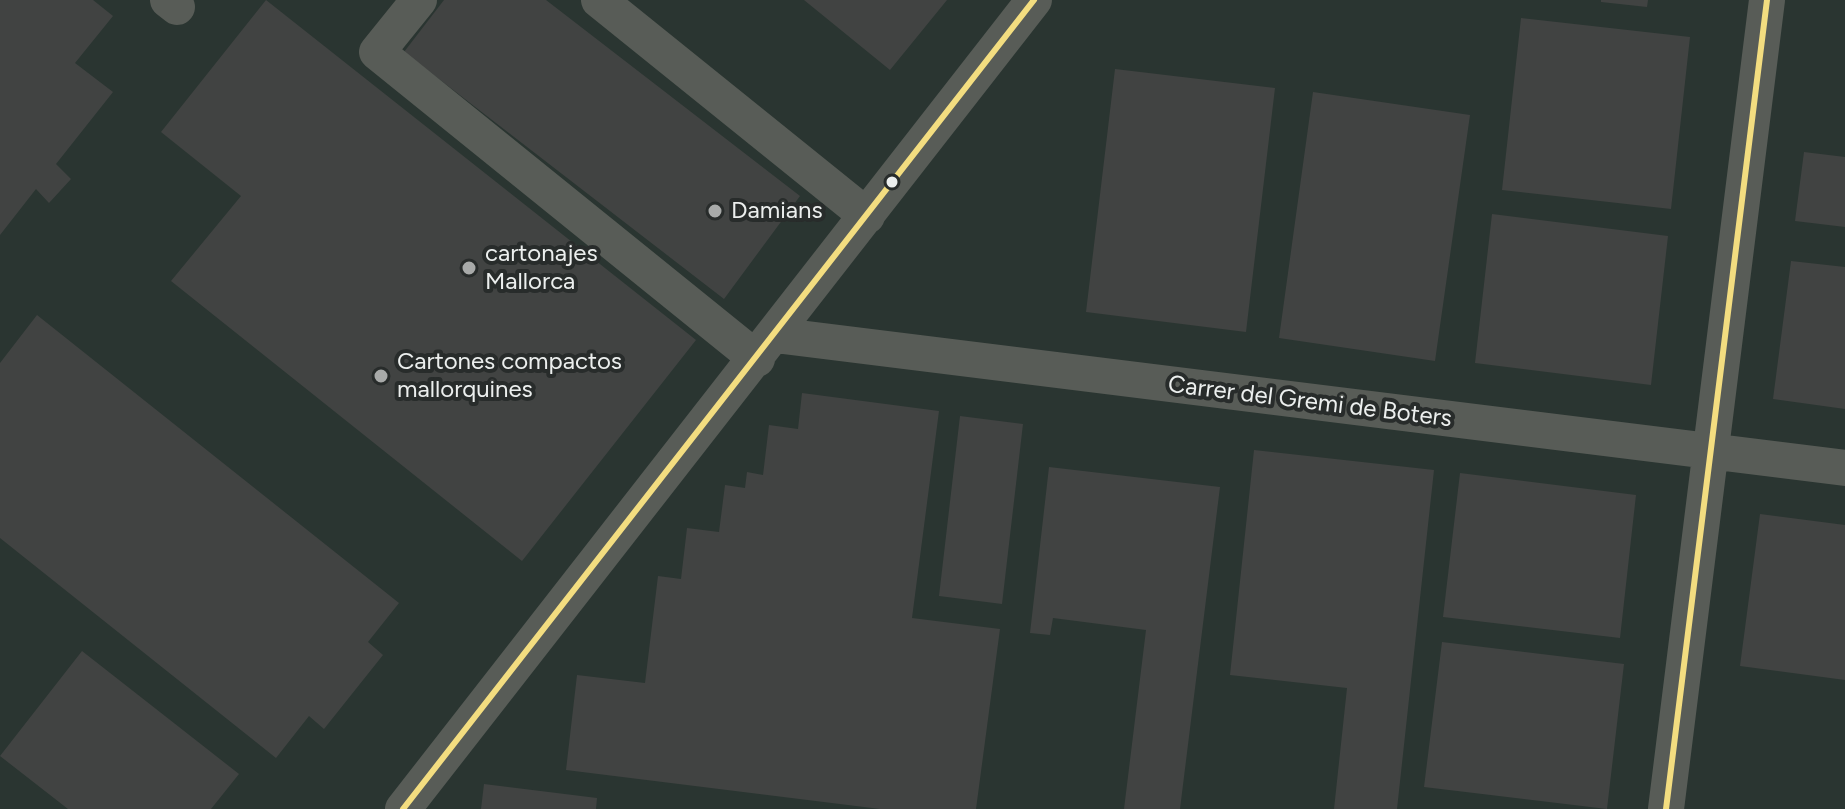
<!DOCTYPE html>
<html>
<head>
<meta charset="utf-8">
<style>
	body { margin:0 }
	canvas { display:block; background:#292b2a }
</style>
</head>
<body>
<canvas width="1845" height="809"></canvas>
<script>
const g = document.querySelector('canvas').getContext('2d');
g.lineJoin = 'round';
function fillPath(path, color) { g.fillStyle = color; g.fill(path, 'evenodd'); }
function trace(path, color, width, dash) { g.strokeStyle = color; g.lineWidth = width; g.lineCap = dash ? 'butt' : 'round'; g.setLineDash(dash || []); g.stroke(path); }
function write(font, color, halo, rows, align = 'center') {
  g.font = font + ' Figtree,sans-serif'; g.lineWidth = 8; g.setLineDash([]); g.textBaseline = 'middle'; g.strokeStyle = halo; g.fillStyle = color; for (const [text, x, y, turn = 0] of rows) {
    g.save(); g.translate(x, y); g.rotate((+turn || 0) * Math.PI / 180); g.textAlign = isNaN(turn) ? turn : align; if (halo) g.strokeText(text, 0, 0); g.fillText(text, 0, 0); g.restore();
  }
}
const built = new Path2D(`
	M0 0H1845V809H0Z`);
const building = new Path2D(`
	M0 0H93L113 16 75 63 113 92 56 164 71 179 49 203 36 189 0 235Z
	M266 0 696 340 522 561 171 281 241 196 161 132Z
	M444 0H546L800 196 724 299 404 52Z
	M804 0H947L890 70Z
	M1601 0H1648L1647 7 1601 2Z
	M1521 18 1690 37 1671 209 1502 190Z
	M1115 69 1275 88 1246 332 1086 312Z
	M1313 92 1470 115 1435 361 1279 338Z
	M1804 152 1845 157V227L1795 221Z
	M1492 214 1668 236 1651 385 1475 363Z
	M1791 261 1845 267V409L1773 399Z
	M37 315 399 603 368 642 383 655 324 729 309 716 276 758 0 538V363Z
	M802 393 939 411 912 618 1000 629 976 809H880L566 770 577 675 645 683 658 576 681 579 687 528 719 532 725 485 745 488 747 472 763 475 769 425 798 429Z
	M960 416 1023 424 1002 604 939 596Z
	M1254 450 1434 470 1397 809H1334L1347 688 1230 675Z
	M1049 467 1220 487 1180 809H1124L1146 630 1053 618 1050 635 1030 633Z
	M1460 473 1636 495 1620 638 1443 617Z
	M1760 514 1845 525V680L1740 666Z
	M1442 642 1624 664 1607 809 1424 787Z
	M82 651 239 774 211 809H68L0 756Z
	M484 784 597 798 596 809H481Z`);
const minor = new Path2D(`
	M168 0 177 7
	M419 0 377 52 757 359
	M599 0 867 216
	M775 335 1845 468
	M403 809 1034 0
	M1666 809 1767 0`);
const bus1 = new Path2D(`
	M403 809 1034 0
	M1666 809 1767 0`);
const markers = [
	[892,182,7,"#ecefee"],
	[715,211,8,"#a8aaa9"],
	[469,268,8,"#a8aaa9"],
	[381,376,8,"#a8aaa9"]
];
const poiNames = [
	["Damians",731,211],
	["cartonajes",485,254],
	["Mallorca",485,282],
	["Cartones compactos",397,362],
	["mallorquines",397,390]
];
const streetNames = [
	["Carrer del Gremi de Boters",1310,402,7]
];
fillPath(built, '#2a3531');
fillPath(building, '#414342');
trace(minor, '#585c57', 36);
trace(bus1, '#f3dd80', 6);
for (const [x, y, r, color] of markers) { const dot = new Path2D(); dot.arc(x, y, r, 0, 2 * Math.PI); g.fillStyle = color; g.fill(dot); trace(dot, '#282c2b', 3); }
write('24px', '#ecefee', '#282c2b', poiNames, 'left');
write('24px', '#ecefee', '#282c2b', streetNames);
</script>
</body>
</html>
